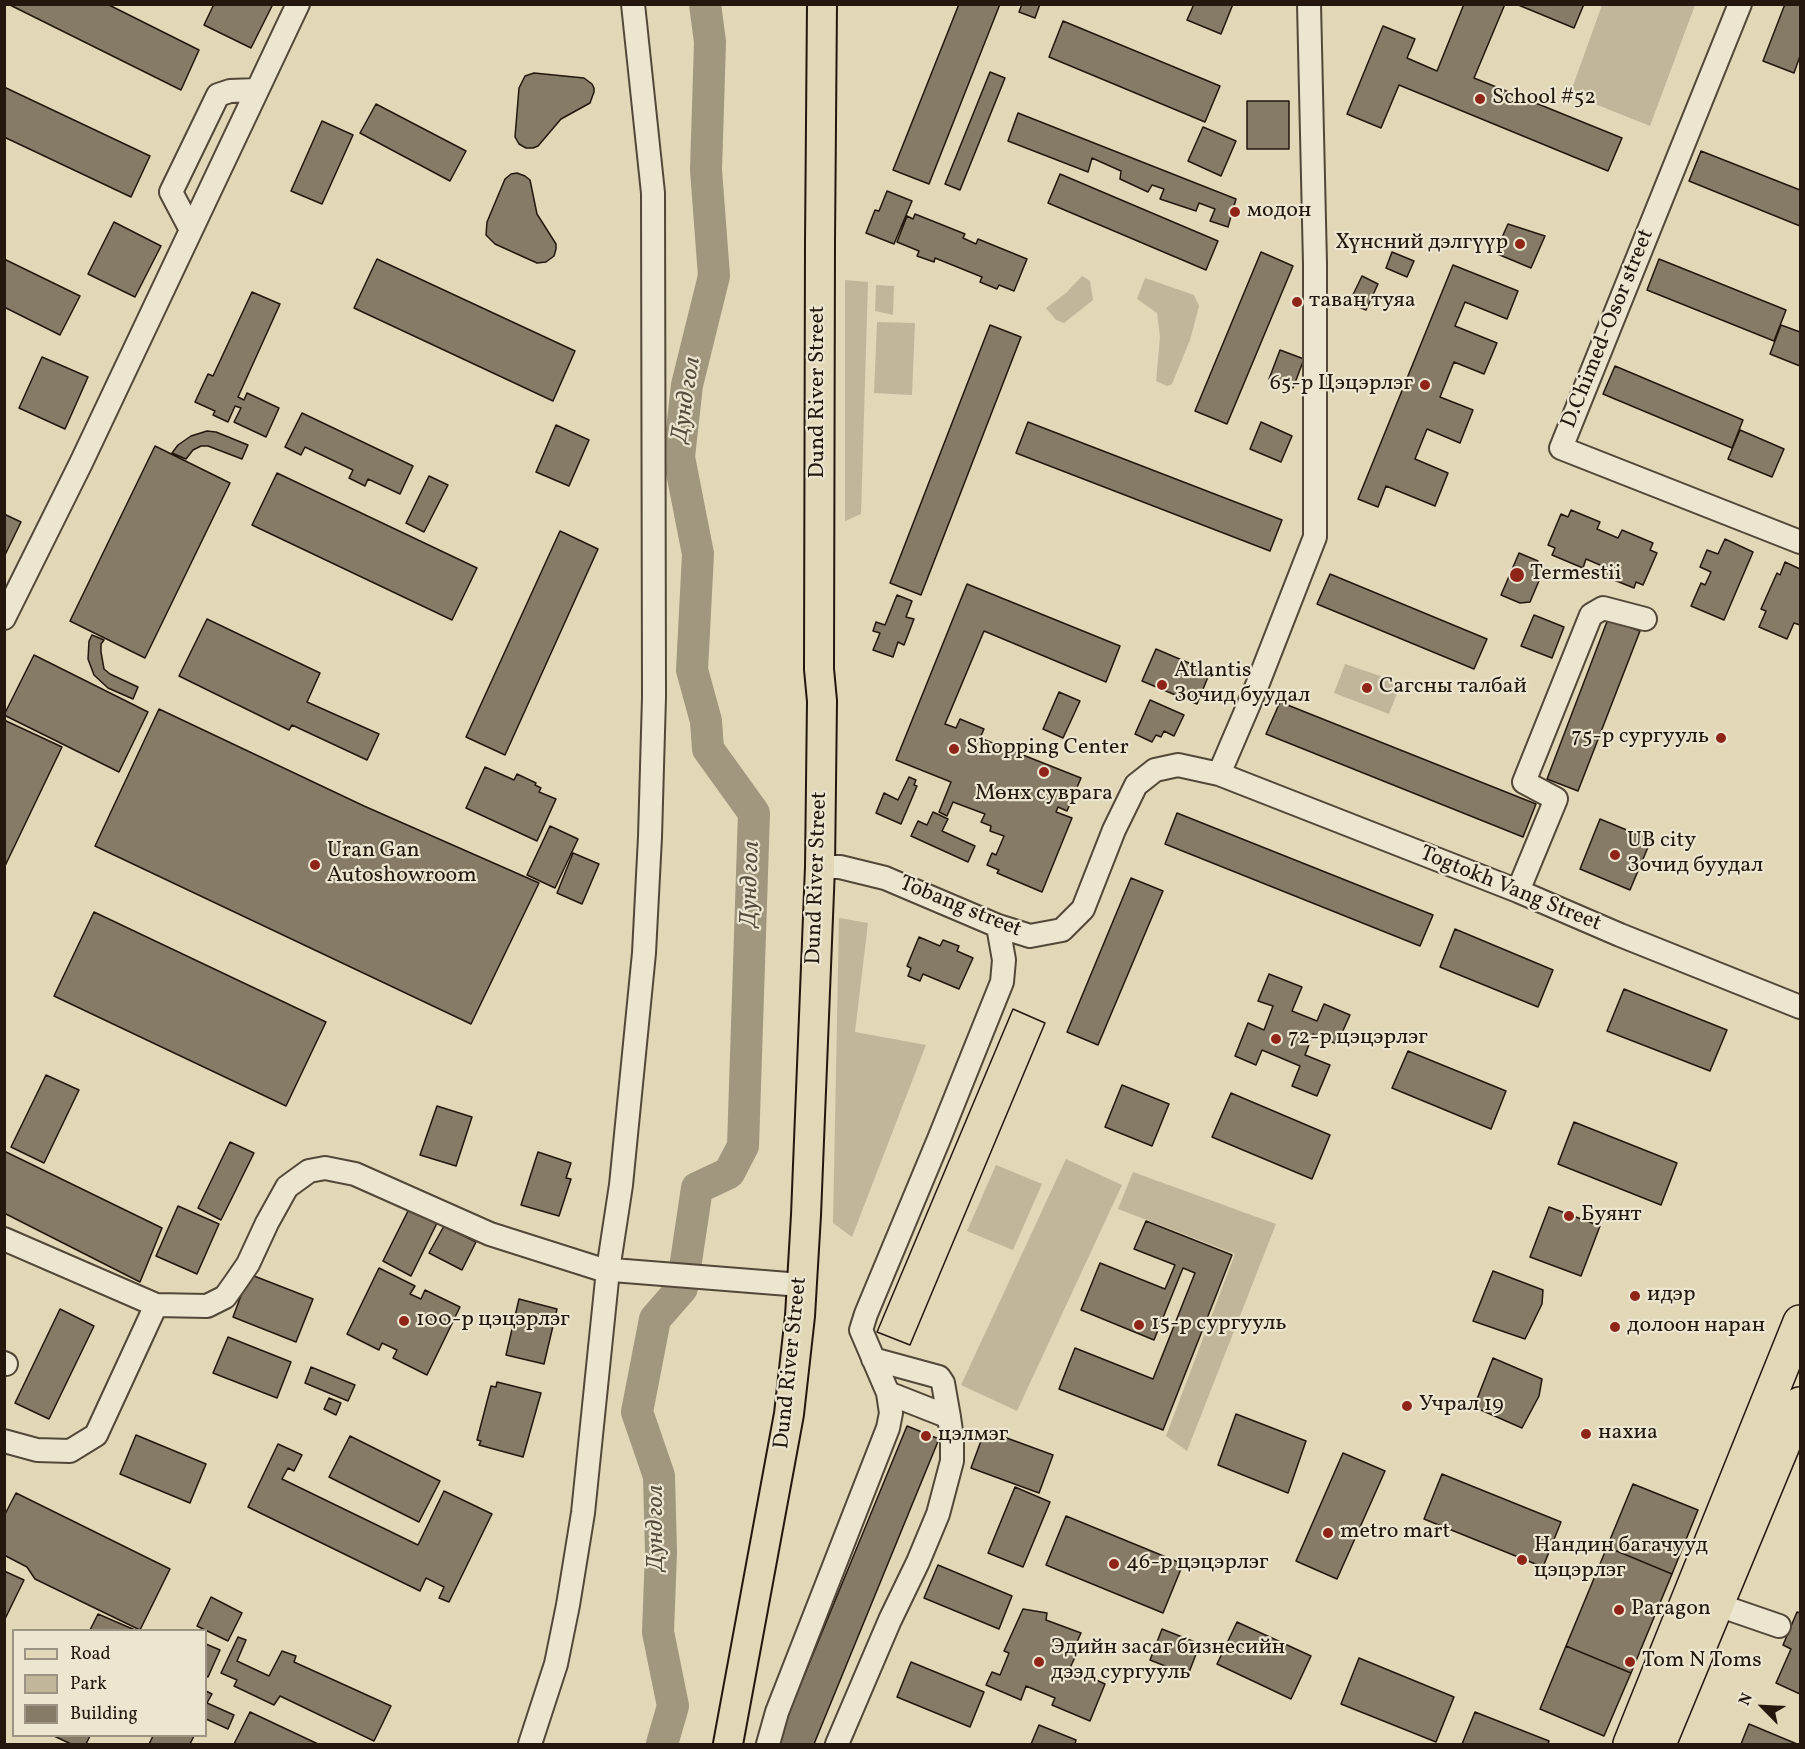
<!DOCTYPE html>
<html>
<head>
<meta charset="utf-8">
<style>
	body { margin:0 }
	#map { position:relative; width:1805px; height:1749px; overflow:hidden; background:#e2d7b7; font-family:Vollkorn,serif }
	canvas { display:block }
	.frame { position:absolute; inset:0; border:6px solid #23170e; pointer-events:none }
	.legend { position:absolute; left:12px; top:1629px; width:195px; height:108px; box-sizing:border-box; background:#ece5d0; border:2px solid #9c9382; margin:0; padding:8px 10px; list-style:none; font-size:18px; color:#23170e }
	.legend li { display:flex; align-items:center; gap:12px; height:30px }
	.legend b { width:30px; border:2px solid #9c9382 }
	.north { position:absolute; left:1733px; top:1677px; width:60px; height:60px; -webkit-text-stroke:4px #ece5d0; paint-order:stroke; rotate:294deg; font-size:16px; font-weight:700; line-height:24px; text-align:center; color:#23170e }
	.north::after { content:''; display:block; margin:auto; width:21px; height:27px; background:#23170e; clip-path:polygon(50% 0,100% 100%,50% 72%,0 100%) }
</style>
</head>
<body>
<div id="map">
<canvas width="1805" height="1749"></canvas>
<div class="frame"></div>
<ul class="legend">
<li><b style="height:8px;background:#e2d7b7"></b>Road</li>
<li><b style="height:16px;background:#c2b69a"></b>Park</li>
<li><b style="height:16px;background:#867b66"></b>Building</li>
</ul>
<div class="north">N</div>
</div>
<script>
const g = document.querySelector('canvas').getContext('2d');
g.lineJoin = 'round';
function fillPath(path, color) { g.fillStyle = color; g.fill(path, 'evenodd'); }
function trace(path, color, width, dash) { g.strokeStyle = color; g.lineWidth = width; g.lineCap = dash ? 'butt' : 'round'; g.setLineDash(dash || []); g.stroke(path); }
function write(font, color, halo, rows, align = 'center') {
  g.font = font + ' Vollkorn,serif'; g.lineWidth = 4.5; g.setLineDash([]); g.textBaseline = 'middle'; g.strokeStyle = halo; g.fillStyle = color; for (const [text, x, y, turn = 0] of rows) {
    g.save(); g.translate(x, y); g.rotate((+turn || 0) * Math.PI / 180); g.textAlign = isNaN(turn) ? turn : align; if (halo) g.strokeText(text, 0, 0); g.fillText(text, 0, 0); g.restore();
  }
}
const green = new Path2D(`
	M1602 5H1695L1650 126 1570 94Z
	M1082 276 1090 281 1093 300 1064 323 1056 320 1046 308 1066 293Z
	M1145 278 1194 295 1199 306 1190 340 1172 384 1167 386 1156 381 1160 337 1157 313 1137 299Z
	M845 280 868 282 861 514 845 521Z
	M876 285 894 286 893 315 875 311Z
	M877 322 915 323 912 395 874 393Z
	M1345 664 1401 683 1389 714 1334 693Z
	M839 918 868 923 855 1032 926 1045 852 1237 833 1223Z
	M1066 1159 1122 1185 1017 1411 961 1385Z
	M996 1165 1042 1184 1013 1250 967 1231Z
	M1133 1172 1276 1224 1187 1451 1166 1436 1235 1254 1118 1209Z`);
const river = new Path2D(`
	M662 1744 673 1706 658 1632 661 1552 659 1476 637 1412 655 1319 682 1288 697 1188 729 1173 743 1146 754 813 708 749 706 721 692 670 698 554 679 457 687 385 714 276 706 170 710 42 705 4`);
const building = new Path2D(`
	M8 4H107L199 50 181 90Z
	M214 4H273L251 48 204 25Z
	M959 4H1000L929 184 893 170Z
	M1022 4H1040L1035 18 1019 12Z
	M1194 4H1233L1221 34 1187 20Z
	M1464 4H1505L1474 78 1622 138 1608 171 1399 85 1381 128 1347 114 1383 26 1415 39 1407 58 1437 71Z
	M1516 4H1584L1574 28Z
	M1785 4H1800V56L1794 73 1763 61Z
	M1063 21 1220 86 1205 122 1049 57Z
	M990 72 1005 78 960 190 945 184Z
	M534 73 584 78 592 84 594 88V92L590 103 561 119 538 146 533 148H526L519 144 515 137 519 88 525 76Z
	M4 87 150 156 131 197 4 137Z
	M1247 101H1289V149H1247Z
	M376 104 466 151 450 181 360 133Z
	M1018 113 1236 199 1228 227 1210 221 1215 209 1199 203 1196 211 1160 199 1164 189 1152 185 1148 192 1120 179 1121 171 1092 158 1088 172 1008 141Z
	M322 121 353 135 322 204 291 191Z
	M1203 127 1236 141 1221 176 1188 161Z
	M1701 151 1800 190V226L1689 181Z
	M517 173 525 176 530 180 537 214 556 244V249L554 256 546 262 537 263 495 244 486 235 487 222 505 179 511 174Z
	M1060 174 1218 241 1206 270 1048 203Z
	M887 191 912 201 894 244 866 233 875 210 879 211Z
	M915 214 965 234 963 238 976 244 978 239 1027 259 1014 291 999 285 997 289 980 282 982 277 935 258 934 262 917 256 919 251 897 242 907 216 913 219Z
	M114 222 161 246 135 297 88 274Z
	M1508 224 1545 236 1531 268 1495 253Z
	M1261 252 1293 266 1227 424 1195 411Z
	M1392 252 1414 261 1407 277 1386 268Z
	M4 259 80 296 60 335 4 307Z
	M377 259 575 351 553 401 354 308Z
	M1659 259 1786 310 1774 341 1647 290Z
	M1453 265 1518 291 1507 319 1465 302 1455 326 1497 343 1484 374 1454 362 1440 397 1473 410 1460 443 1427 429 1415 459 1448 473 1435 506 1386 486 1378 507 1358 499Z
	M1362 276 1378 284 1366 310 1349 303Z
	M252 292 280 304 238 397 244 400 247 393 279 408 266 437 234 422 241 408 235 406 228 422 213 415 215 411 195 402 208 374 213 376Z
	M990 325 1021 337 921 595 890 583Z
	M1781 325 1800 332V366L1770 354Z
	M1280 350 1304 359 1293 388 1269 379Z
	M42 357 88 377 65 429 19 408Z
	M1615 366 1743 420 1732 448 1603 394Z
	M302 413 413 466 400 494 368 479 365 486 349 478 353 470 305 447 301 455 285 447Z
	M1028 422 1282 520 1270 551 1016 453Z
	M1261 422 1292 436 1281 462 1250 449Z
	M556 425 589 440 569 486 536 472Z
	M1740 430 1784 449 1772 477 1728 459Z
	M207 431 216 432 248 445 242 459 208 446H201L193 450 186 459 172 453 178 445 191 436Z
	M155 446 230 483 145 658 70 621Z
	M277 473 477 568 452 620 252 525Z
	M429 476 448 485 424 532 406 523Z
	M1571 510 1600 522 1597 529 1618 538 1622 530 1653 543 1650 550 1657 553 1643 585 1636 582 1634 588 1604 576 1607 568 1586 559 1583 568 1552 555 1555 548 1548 545 1561 514 1568 517Z
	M4 514 21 522 4 557Z
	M560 531 598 549 505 755 466 737Z
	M1725 539 1753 552 1724 620 1691 606 1701 583 1705 585 1711 572 1700 567 1707 550 1718 554Z
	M1519 553 1538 561 1536 566 1544 569 1530 602 1520 603 1501 595Z
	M1785 562 1800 569V625L1794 623 1787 639 1759 627 1766 611 1761 609 1777 573 1780 575Z
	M1330 574 1487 639 1474 669 1317 604Z
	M967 584 1120 646 1106 682 984 631 945 724 956 728 960 719 984 729 980 738 1081 778 1067 811 1058 807 1056 812 1072 818 1042 892 997 873 999 870 987 865 992 853 996 855 1004 836 990 831 991 826 981 822 985 814 953 802 947 816 939 812 951 782 896 760Z
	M897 595 912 601 906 617 914 619 904 645 898 642 893 657 873 650 880 633 873 631 876 622 885 625Z
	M1534 615 1564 627 1552 658 1521 646Z
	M207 619 320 673 307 702 379 734 367 760 292 725 289 730 179 676Z
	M1608 619 1640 631 1578 791 1547 779Z
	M92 635 104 640 101 644V652L104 669 110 674 138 687 133 699 108 688 94 675 88 659 89 641Z
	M1156 649 1210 672 1197 704 1142 681Z
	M34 655 148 712 119 772 4 715Z
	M1059 692 1080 701 1063 738 1043 729Z
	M1150 700 1184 715 1174 736 1164 731 1161 737 1156 735 1152 742 1135 734Z
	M1280 702 1536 804 1523 837 1266 734Z
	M159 709 364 806 539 883 471 1024 95 846Z
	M4 720 62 747 4 868Z
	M485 767 514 780 517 774 536 783 535 785 541 788 539 792 556 799 537 841 466 808Z
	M909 777 916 780 914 785 917 786 901 824 876 813 884 793 898 800Z
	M933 812 948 819 942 831 975 846 968 862 911 836 918 821 927 825Z
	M1177 813 1433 915 1420 946 1165 844Z
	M1600 819 1651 840 1630 890 1580 869Z
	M550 826 578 839 555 888 527 875Z
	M573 853 599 864 582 904 557 893Z
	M1131 878 1163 891 1098 1045 1067 1032Z
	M94 912 326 1022 286 1106 54 996Z
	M1455 929 1553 970 1538 1007 1440 967Z
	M919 937 940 946 943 940 959 946 957 951 973 958 959 989 923 974 920 981 908 976 911 968 907 966Z
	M1269 974 1302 987 1292 1011 1317 1021 1324 1004 1350 1015 1337 1044 1313 1034 1305 1055 1330 1065 1317 1096 1292 1086 1300 1066 1262 1050 1256 1065 1235 1056 1248 1023 1264 1030 1273 1006 1258 1001Z
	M1624 989 1727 1030 1710 1071 1607 1031Z
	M1013 1009 1045 1023 910 1345 877 1332Z
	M1013 1009 1045 1023 910 1345 877 1332Z
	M1408 1051 1506 1091 1491 1129 1392 1088Z
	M46 1075 79 1090 44 1163 11 1147Z
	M1122 1085 1169 1104 1152 1146 1105 1127Z
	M1231 1093 1330 1135 1312 1179 1212 1137Z
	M437 1106 472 1117 456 1166 420 1155Z
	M1574 1122 1677 1163 1661 1205 1558 1164Z
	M230 1142 254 1153 221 1220 198 1208Z
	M4 1151 162 1228 140 1282 4 1213Z
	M538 1152 571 1163 566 1178 571 1179 559 1216 521 1205Z
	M178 1206 219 1224 197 1274 156 1256Z
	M410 1207 438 1221 411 1276 383 1261Z
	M1549 1207 1600 1226 1581 1276 1530 1257Z
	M1146 1221 1232 1255 1163 1430 1059 1389 1075 1348 1153 1379 1195 1273 1183 1268 1154 1340 1081 1310 1100 1263 1165 1289 1175 1265 1134 1249Z
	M444 1226 476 1242 462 1270 429 1253Z
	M379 1268 415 1286 410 1294 421 1299 425 1290 460 1307 427 1375 393 1358 397 1350 382 1343 379 1350 347 1334Z
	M1493 1271 1543 1290 1542 1304 1525 1339 1473 1321Z
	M249 1274 313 1299 296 1342 233 1317Z
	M519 1299 557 1309 544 1364 506 1355Z
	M60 1309 94 1326 49 1419 15 1403Z
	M228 1337 291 1362 277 1398 213 1373Z
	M1493 1358 1542 1379 1539 1396 1522 1428 1474 1407Z
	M311 1367 355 1385 348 1401 305 1383Z
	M497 1382 541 1393 523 1457 479 1445 481 1441 477 1440 491 1386 496 1387Z
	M329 1398 341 1403 336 1415 324 1409Z
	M1236 1414 1306 1441 1288 1493 1218 1465Z
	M907 1426 939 1439 814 1744H776Z
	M985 1430 1053 1455 1039 1493 971 1468Z
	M136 1435 206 1464 190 1503 120 1474Z
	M350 1436 440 1481 419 1522 329 1477Z
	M278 1444 302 1455 294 1471 288 1468 282 1479 418 1545 444 1491 492 1514 449 1602 439 1598 444 1587 426 1578 420 1591 248 1507Z
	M1343 1453 1385 1471 1337 1579 1296 1561Z
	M1442 1474 1561 1522 1543 1567 1424 1519Z
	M1633 1484 1698 1510 1672 1574 1607 1547Z
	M1015 1487 1050 1502 1023 1567 988 1553Z
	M16 1493 170 1569 140 1630 35 1579 27 1567 4 1555V1516Z
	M1066 1516 1183 1564 1163 1613 1046 1565Z
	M1607 1547 1672 1574 1631 1673 1566 1646Z
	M938 1565 1012 1596 999 1629 924 1598Z
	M4 1571 24 1580 4 1621Z
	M211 1597 242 1613 228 1641 197 1626Z
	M1023 1609 1047 1613 1046 1620 1081 1633 1072 1653 1076 1655 1070 1668 1105 1684 1090 1721 1052 1705 1055 1698 1026 1686 1021 1700 986 1685 992 1672 1000 1675 1009 1653 1004 1651Z
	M1797 1612 1800 1613V1694L1776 1683 1791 1649 1783 1645Z
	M98 1614 135 1630H90Z
	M1237 1622 1311 1656 1291 1699 1217 1664Z
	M1162 1629 1200 1644 1188 1675 1150 1660Z
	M238 1637 246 1640 237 1661 269 1676 282 1651 296 1656 294 1662 391 1706 374 1741 280 1696 274 1705 234 1686 237 1680 221 1673Z
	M206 1644 220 1650 208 1677 206 1676Z
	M1566 1646 1631 1673 1604 1736 1540 1709Z
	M1359 1658 1454 1697 1436 1742 1341 1704Z
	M911 1662 984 1692 970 1727 897 1697Z
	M206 1691 212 1694 207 1703 234 1715 228 1729 206 1719Z
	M250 1712 318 1744H234Z
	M1475 1712 1549 1741 1548 1744H1462Z
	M1749 1724 1797 1744H1741Z
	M1039 1725 1076 1740 1075 1744H1031Z
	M54 1736H90L86 1744H71Z
	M153 1736H194L190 1744H149Z`);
const minor = new Path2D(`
	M1740 4 1561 448 1800 542
	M191 230 171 192 218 95 230 91 257 90
	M4 618 81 463 298 4
	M1219 774 1258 683 1315 537V264L1309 4
	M820 867H840L885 878 998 926 1030 936 1062 930 1083 909 1114 830 1136 785 1155 770 1178 765 1219 774 1518 891 1620 935 1800 1007
	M1518 891 1556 799 1524 782 1591 615 1603 608 1645 619
	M4 1239 156 1305 207 1306 225 1297 235 1283 248 1264 267 1223 287 1187 309 1171 325 1168 355 1174 490 1234 600 1269 801 1285
	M873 1359 939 1377 943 1383 949 1417
	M4 1363 6 1364
	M4 1441 37 1450 70 1451 96 1435 156 1305
	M1718 1605 1779 1626
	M530 1744 556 1664 568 1605 583 1513 608 1270 621 1185 644 953 650 837 654 697 653 193 633 4
	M768 1744 777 1712 888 1428 891 1413 888 1393 861 1330 866 1314 939 1139 1002 982 1004 960 998 926
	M837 1744 890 1620 918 1562 938 1514 952 1461V1438L949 1417 888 1393`);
const major = new Path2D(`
	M728 1744 789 1414 800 1316 806 1215 820 867 822 701 819 669 820 242 822 4`);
const highway = new Path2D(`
	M1630 1744 1800 1322
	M1659 1744 1800 1404`);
const markers = [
	[1480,99,6,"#8f2418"],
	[1235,212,6,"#8f2418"],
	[1520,244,6,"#8f2418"],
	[1297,302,6,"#8f2418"],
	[1425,385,6,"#8f2418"],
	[1517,575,8,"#8f2418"],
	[1162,685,6,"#8f2418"],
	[1367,688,6,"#8f2418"],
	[1721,738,6,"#8f2418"],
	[954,749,6,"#8f2418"],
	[1044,772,6,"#8f2418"],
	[1615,855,6,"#8f2418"],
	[315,865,6,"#8f2418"],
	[1276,1039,6,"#8f2418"],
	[1569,1216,6,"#8f2418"],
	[1635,1296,6,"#8f2418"],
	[404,1321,6,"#8f2418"],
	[1139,1325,6,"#8f2418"],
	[1615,1327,6,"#8f2418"],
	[1407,1406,6,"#8f2418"],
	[1586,1434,6,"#8f2418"],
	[926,1436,6,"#8f2418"],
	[1328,1533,6,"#8f2418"],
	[1522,1560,6,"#8f2418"],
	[1114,1564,6,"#8f2418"],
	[1619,1610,6,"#8f2418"],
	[1039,1662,6,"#8f2418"],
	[1630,1662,6,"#8f2418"]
];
const poiNames = [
	["School #52",1492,99],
	["модон",1247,212],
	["Хүнсний дэлгүүр",1508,244,"right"],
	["таван туяа",1309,302],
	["65-р Цэцэрлэг",1413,385,"right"],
	["Termestii",1530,575],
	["Atlantis",1174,672],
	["Зочид буудал",1174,697],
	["Сагсны талбай",1379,688],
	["75-р сургууль",1709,738,"right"],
	["Shopping Center",966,749],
	["Мөнх суврага",1044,795,"center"],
	["UB city",1627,842],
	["Зочид буудал",1627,867],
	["Uran Gan",327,852],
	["Autoshowroom",327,877],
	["72-р цэцэрлэг",1288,1039],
	["Буянт",1581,1216],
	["идэр",1647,1296],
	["100-р цэцэрлэг",416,1321],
	["15-р сургууль",1151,1325],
	["долоон наран",1627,1327],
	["Учрал 19",1419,1406],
	["нахиа",1598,1434],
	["цэлмэг",938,1436],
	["metro mart",1340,1533],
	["Нандин багачууд",1534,1547],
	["цэцэрлэг",1534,1572],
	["46-р цэцэрлэг",1126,1564],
	["Paragon",1631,1610],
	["Эдийн засаг бизнесийн",1051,1649],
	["дээд сургууль",1051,1674],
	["Tom N Toms",1642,1662]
];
const streetNames = [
	["D.Chimed-Osor street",1609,329,-68],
	["Dund River Street",819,392,-90],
	["Dund River Street",818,878,-88],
	["Togtokh Vang Street",1510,890,22],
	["Tobang street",960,908,22],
	["Dund River Street",792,1363,-84]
];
const waterNames = [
	["Дунд гол",688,400,-81],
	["Дунд гол",752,884,-88],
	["Дунд гол",658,1528,-90]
];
fillPath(green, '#c2b69a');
trace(river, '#a1967e', 32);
fillPath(building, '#867b66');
trace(building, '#23170e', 1.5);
trace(minor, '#534738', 26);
trace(major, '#23170e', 32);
trace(highway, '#23170e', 36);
trace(minor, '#ece5d0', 22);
trace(major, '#e2d7b7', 28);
trace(highway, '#e2d7b7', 33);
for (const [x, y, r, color] of markers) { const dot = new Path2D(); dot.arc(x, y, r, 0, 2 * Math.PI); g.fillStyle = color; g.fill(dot); trace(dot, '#ece5d0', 2); }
write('22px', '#23170e', '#ece5d0', poiNames, 'left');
write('22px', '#23170e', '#ece5d0', streetNames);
write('italic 24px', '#554a3b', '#ece5d0', waterNames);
</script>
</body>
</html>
